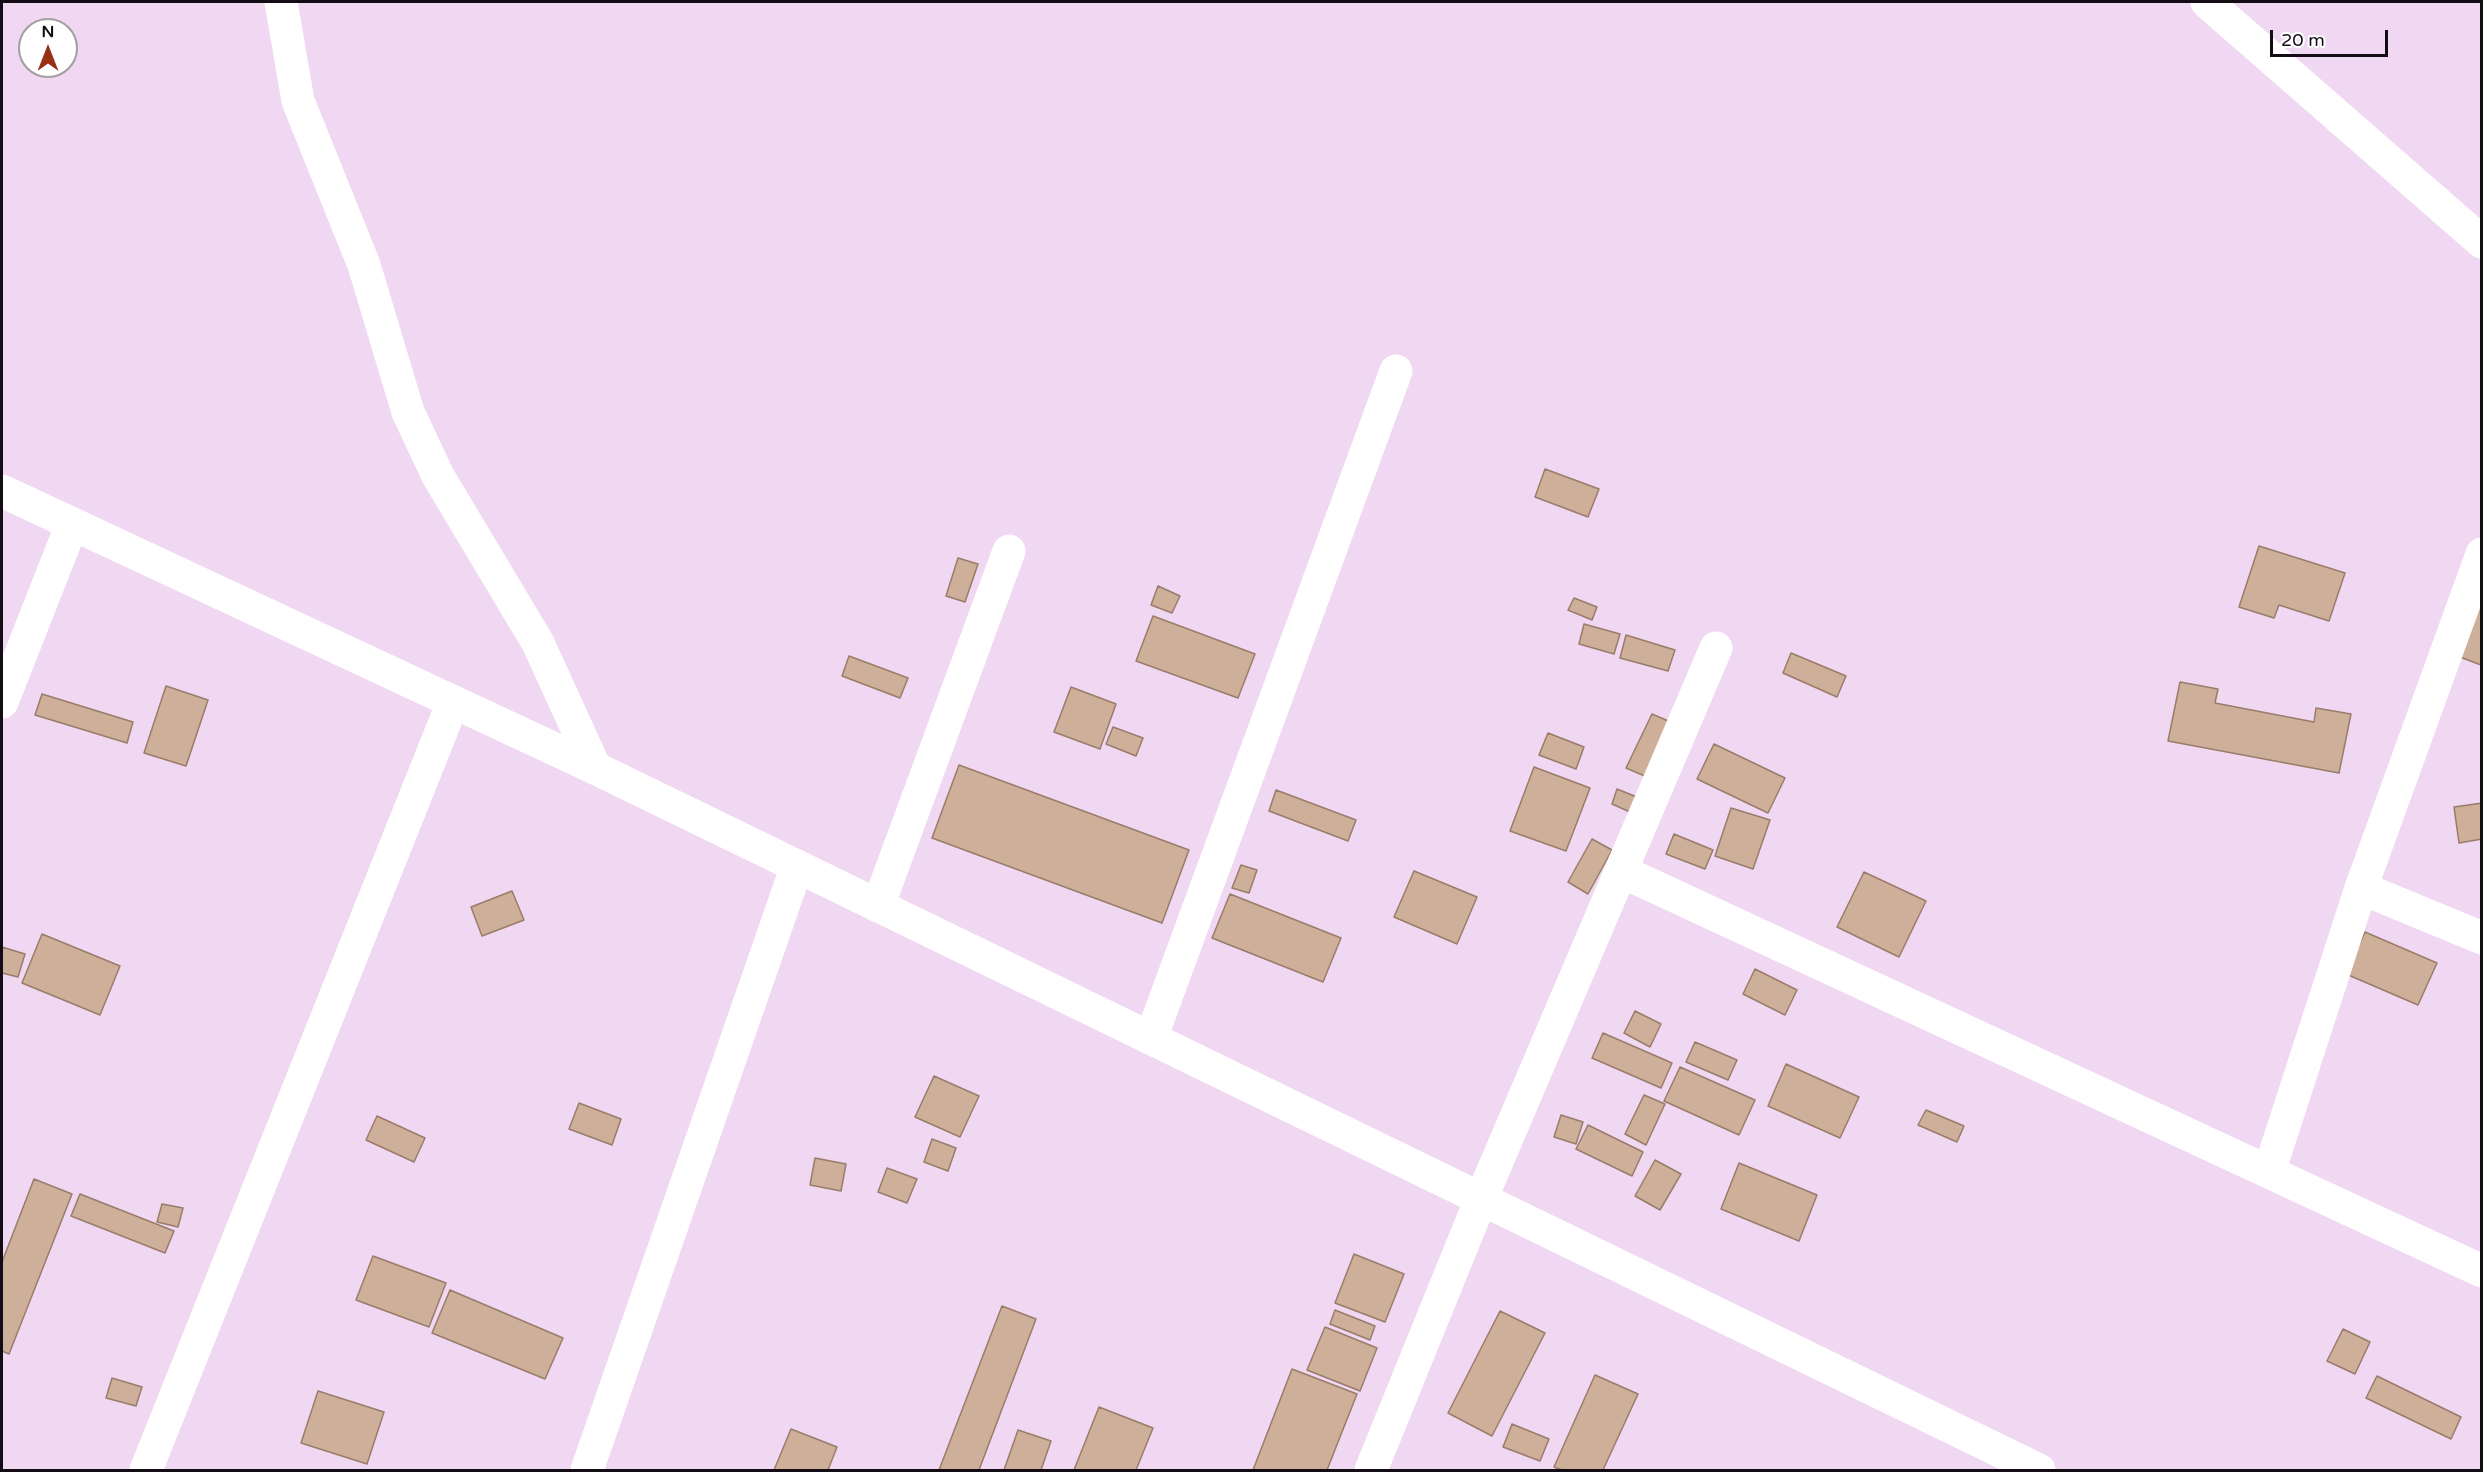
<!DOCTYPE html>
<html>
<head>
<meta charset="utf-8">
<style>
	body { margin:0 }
	#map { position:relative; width:2483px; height:1472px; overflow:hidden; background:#f0d7f2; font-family:"Varela Round",sans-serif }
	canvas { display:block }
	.frame { position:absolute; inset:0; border:3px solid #140c15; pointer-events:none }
	.north { position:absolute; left:18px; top:18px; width:60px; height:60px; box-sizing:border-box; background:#fff; border:2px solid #a19ea1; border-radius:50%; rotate:0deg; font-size:16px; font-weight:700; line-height:24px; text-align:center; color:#140c15 }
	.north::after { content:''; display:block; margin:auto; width:21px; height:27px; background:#983017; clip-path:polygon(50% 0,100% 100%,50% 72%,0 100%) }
	.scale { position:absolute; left:2270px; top:30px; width:118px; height:27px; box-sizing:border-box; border:3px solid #140c15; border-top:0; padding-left:8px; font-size:18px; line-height:21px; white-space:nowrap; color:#140c15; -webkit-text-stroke:4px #fff; paint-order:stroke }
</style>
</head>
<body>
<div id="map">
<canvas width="2483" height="1472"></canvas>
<div class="frame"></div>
<div class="north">N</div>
<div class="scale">20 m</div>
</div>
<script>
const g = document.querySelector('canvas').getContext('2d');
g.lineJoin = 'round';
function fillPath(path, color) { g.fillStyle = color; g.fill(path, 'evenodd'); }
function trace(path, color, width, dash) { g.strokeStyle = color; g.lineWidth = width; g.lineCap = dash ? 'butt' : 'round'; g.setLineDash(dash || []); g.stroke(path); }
const building = new Path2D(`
	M1545 469 1599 489 1588 517 1535 497Z
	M2259 546 2345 573 2329 621 2279 605 2274 618 2239 607Z
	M958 558 978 564 965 602 946 596Z
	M1158 586 1180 596 1172 613 1151 605Z
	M1574 598 1597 607 1592 620 1568 610Z
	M2471 603 2482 607 2481 665 2452 654Z
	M1153 616 1255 654 1238 698 1136 661Z
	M1584 624 1620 634 1614 654 1579 644Z
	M1626 635 1675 650 1668 671 1620 658Z
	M1791 653 1846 676 1837 697 1783 673Z
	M849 656 908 678 900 698 842 676Z
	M2180 682 2218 689 2215 703 2314 722 2316 708 2351 714 2339 773 2168 741Z
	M166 686 208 700 186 766 144 753Z
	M1071 687 1116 704 1100 749 1054 732Z
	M42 694 133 722 127 743 35 715Z
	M1652 714 1673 723 1647 777 1626 768Z
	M1113 727 1143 738 1136 756 1106 744Z
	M1548 733 1584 747 1576 769 1539 755Z
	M1714 744 1785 778 1768 813 1697 779Z
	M959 765 1189 850 1162 923 932 838Z
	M1534 767 1590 788 1566 851 1510 831Z
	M1617 789 1637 797 1630 812 1612 804Z
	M1276 790 1356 820 1348 841 1269 811Z
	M2482 803V839L2459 843 2454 807Z
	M1731 808 1770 820 1753 869 1715 856Z
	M1674 834 1713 850 1705 869 1666 854Z
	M1592 839 1612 850 1588 894 1568 882Z
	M1241 865 1257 870 1249 893 1232 888Z
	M1414 871 1477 897 1457 944 1394 917Z
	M1864 872 1926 901 1899 957 1837 927Z
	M512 891 524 920 482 936 471 907Z
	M1230 894 1341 938 1323 982 1212 938Z
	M2365 932 2437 963 2418 1005 2346 974Z
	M42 934 120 966 100 1015 22 983Z
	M2 947 25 954 18 977 2 973Z
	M1755 969 1797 990 1785 1015 1743 994Z
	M1635 1011 1661 1024 1650 1047 1624 1033Z
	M1603 1033 1672 1063 1661 1088 1592 1058Z
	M1695 1042 1737 1060 1728 1080 1686 1062Z
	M1786 1064 1859 1097 1840 1138 1768 1106Z
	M1680 1067 1755 1100 1739 1135 1664 1101Z
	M934 1076 979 1096 960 1137 915 1117Z
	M1644 1095 1665 1104 1646 1145 1625 1134Z
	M579 1103 621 1119 612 1145 569 1129Z
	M1926 1110 1964 1126 1957 1142 1918 1125Z
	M1561 1115 1583 1122 1576 1144 1554 1137Z
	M377 1116 425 1138 414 1162 366 1140Z
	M1588 1125 1643 1152 1632 1176 1576 1149Z
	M932 1139 956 1148 948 1171 924 1162Z
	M815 1158 846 1164 841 1191 810 1185Z
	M1655 1160 1681 1174 1660 1210 1635 1196Z
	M1739 1163 1817 1195 1799 1241 1721 1209Z
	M887 1168 917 1179 907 1203 878 1192Z
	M34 1179 72 1194 9 1354 2 1351V1262Z
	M80 1194 174 1231 165 1253 71 1216Z
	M162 1204 183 1208 178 1227 157 1222Z
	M1354 1254 1404 1274 1385 1322 1335 1303Z
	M373 1256 446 1283 429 1327 356 1300Z
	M450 1290 563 1338 545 1379 432 1333Z
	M1002 1306 1036 1319 979 1470H939Z
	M1335 1310 1375 1326 1370 1340 1330 1324Z
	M1500 1311 1545 1333 1492 1436 1448 1413Z
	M1325 1327 1377 1348 1360 1391 1307 1370Z
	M2343 1329 2370 1342 2355 1374 2327 1361Z
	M1292 1369 1357 1394 1327 1470H1253Z
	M1595 1375 1638 1394 1603 1470H1562L1554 1467Z
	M2377 1376 2461 1417 2451 1439 2366 1398Z
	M112 1378 142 1387 136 1406 106 1398Z
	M318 1391 384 1412 367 1464 301 1443Z
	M1099 1407 1153 1428 1136 1470H1074Z
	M1512 1424 1549 1439 1540 1461 1503 1447Z
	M791 1429 837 1447 828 1470H774Z
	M1018 1430 1051 1441 1041 1470H1004Z`);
const street = new Path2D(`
	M281 2 298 101 364 265 408 412 438 476 538 643 595 768
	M2207 2 2482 242
	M2 702 72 524
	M1621 871 2482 1271
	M2361 888 2482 938
	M878 906 1009 551
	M1151 1038 1396 371
	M2269 1172 2361 888 2482 554
	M1481 1199 1716 648
	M146 1470 453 702
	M587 1470 797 866`);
const secondary = new Path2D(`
	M2 491 595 768 2039 1470
	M1371 1470 1481 1199`);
fillPath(building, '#cdaf9a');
trace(building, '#997c69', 1.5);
trace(street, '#fff', 33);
trace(secondary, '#fff', 33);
</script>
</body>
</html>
